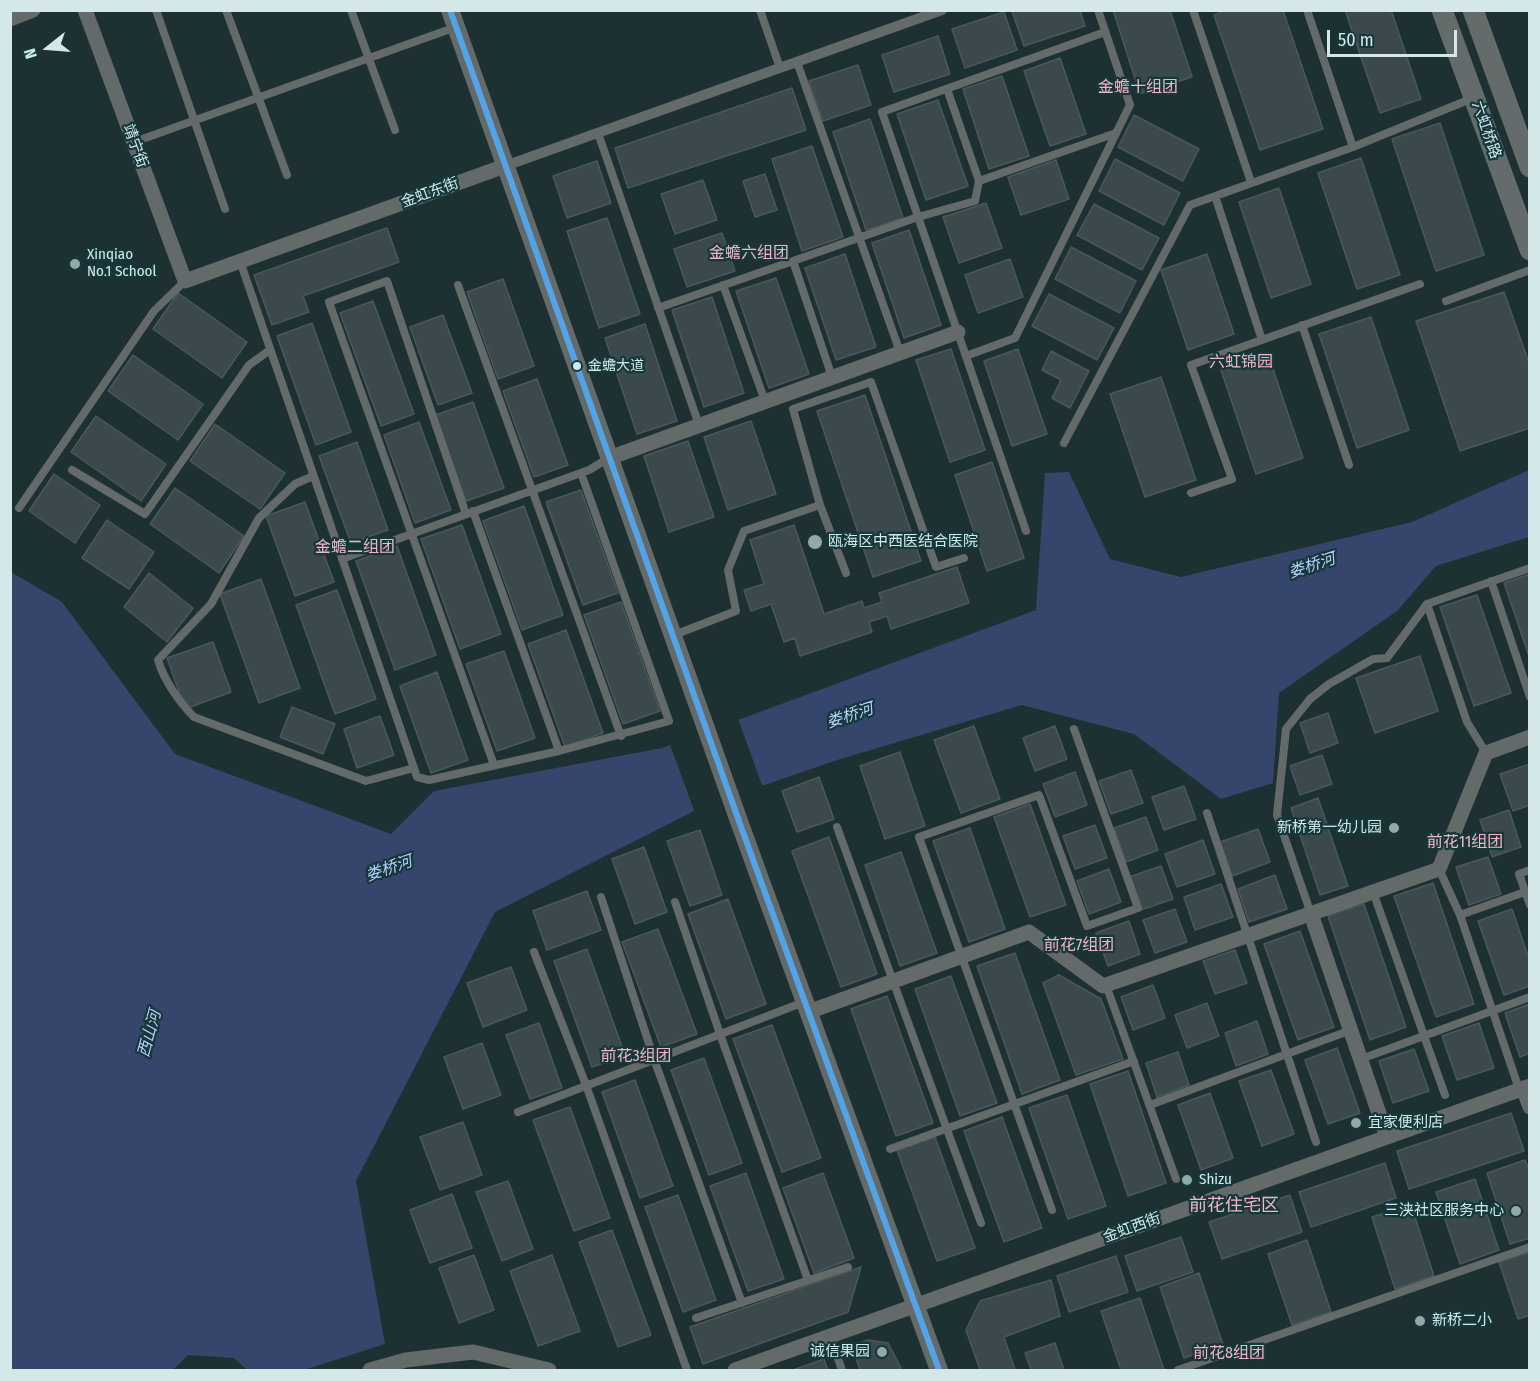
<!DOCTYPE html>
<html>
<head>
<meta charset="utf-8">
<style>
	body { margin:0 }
	#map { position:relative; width:1540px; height:1381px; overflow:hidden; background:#1d3032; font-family:"Fira Sans Condensed",sans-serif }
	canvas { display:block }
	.frame { position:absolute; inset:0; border:12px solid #d4e7e9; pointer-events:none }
	.north { position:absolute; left:18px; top:18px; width:60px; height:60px; -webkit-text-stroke:4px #14383b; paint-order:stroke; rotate:253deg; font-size:16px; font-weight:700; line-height:24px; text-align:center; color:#d4e7e9 }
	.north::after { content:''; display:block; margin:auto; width:21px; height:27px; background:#d4e7e9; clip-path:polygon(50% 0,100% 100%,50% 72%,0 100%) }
	.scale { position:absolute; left:1327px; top:30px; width:130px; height:27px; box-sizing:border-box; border:3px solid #d4e7e9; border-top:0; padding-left:8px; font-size:18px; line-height:21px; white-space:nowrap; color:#d4e7e9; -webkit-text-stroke:4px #14383b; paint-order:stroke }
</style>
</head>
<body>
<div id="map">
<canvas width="1540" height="1381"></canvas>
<div class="frame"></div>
<div class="north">N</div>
<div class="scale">50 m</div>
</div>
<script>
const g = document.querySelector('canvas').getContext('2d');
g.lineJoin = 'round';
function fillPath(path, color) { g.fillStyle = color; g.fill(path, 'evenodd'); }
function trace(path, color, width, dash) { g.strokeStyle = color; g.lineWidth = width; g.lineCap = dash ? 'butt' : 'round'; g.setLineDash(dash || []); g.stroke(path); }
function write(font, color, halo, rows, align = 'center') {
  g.font = font + ' "Fira Sans Condensed","Noto Sans SC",sans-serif'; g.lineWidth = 4.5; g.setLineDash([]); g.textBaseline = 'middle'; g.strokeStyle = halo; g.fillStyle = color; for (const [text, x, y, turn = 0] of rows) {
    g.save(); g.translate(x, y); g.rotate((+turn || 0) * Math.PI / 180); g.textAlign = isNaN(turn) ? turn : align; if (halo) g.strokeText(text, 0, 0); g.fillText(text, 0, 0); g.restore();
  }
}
const water = new Path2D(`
	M1529 470V537L1436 566 1397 611 1279 693 1273 783 1221 799 1134 734 1022 705 834 761 704 806 495 912 356 1181 385 1344 304 1370H247L234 1358 188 1355 173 1370H11V572L62 602 175 754 391 834 434 791 662 748 1036 610 1045 473 1069 472 1110 559 1181 577 1412 522Z`);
const pier = new Path2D(`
	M737 716 763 788 695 813 669 742Z`);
const building = new Path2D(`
	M1080 10 1085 26 1024 46 1012 11Z
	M1113 10H1170L1192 77 1140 94Z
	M1226 10H1283L1323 129 1260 150 1214 15Z
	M1345 10H1391L1421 99 1380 113Z
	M1004 12 1017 50 965 68 952 29Z
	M938 36 950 74 894 92 882 55Z
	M1060 58 1086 134 1050 146 1024 71Z
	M858 65 871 105 823 121 809 81Z
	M1002 76 1029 156 989 169 963 89Z
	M792 88 806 130 628 188 615 148Z
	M938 100 968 186 926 200 897 114Z
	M1134 115 1199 149 1183 181 1118 147Z
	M870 119 903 218 866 230 833 132Z
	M1440 123 1484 255 1436 271 1392 139Z
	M812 146 843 237 802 251 772 159Z
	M1361 158 1400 275 1357 289 1318 173Z
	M1115 159 1180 193 1164 225 1099 191Z
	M1056 160 1069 199 1021 215 1008 177Z
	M597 161 611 203 567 218 553 176Z
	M765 174 777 210 755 217 743 181Z
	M703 180 717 220 675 234 661 194Z
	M1279 188 1311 284 1271 298 1239 202Z
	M986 203 1002 248 959 263 943 217Z
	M1094 204 1159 238 1142 270 1077 235Z
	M607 218 640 314 599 328 567 231Z
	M387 228 399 262 303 296 309 312 272 325 254 275Z
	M909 230 941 325 904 338 872 243Z
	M722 233 735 271 687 287 674 249Z
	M1071 247 1136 281 1120 313 1055 279Z
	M845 254 876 347 836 360 805 268Z
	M1207 254 1234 334 1188 350 1161 270Z
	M1010 259 1023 297 978 313 965 275Z
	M776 278 809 374 769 388 736 291Z
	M503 279 534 366 498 379 467 292Z
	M1504 292 1530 366V428L1460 451 1416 321Z
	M178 293 247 342 222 378 153 329Z
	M1049 294 1114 328 1097 360 1032 326Z
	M712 297 744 393 704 407 672 310Z
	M373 301 414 414 381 426 340 313Z
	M443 315 472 393 438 405 410 327Z
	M1371 317 1409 430 1357 448 1319 334Z
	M312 323 351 432 316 445 277 336Z
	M645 324 677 421 637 434 605 338Z
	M951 349 985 450 950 462 916 360Z
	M1018 349 1047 434 1012 446 984 361Z
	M1051 351 1089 371 1070 408 1052 398 1061 380 1042 370Z
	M1268 354 1303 458 1256 474 1221 370Z
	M133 355 203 404 178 440 108 391Z
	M1161 377 1196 480 1145 497 1110 394Z
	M537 379 568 465 534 477 503 391Z
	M865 395 921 561 873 577 817 411Z
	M473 402 504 488 466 501 435 415Z
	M96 416 166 464 141 501 71 452Z
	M751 421 776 494 728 510 704 437Z
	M419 422 451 510 415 523 384 435Z
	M215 424 285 473 260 509 190 461Z
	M688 441 714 517 669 532 644 456Z
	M357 442 388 530 351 543 319 456Z
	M992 462 1024 558 987 571 955 475Z
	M54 474 100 505 75 543 29 511Z
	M175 488 244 536 219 573 150 524Z
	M581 490 618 593 583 605 546 502Z
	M305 502 334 582 295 596 266 516Z
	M524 506 563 615 522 630 483 521Z
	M107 520 154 552 129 589 82 558Z
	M462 525 501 634 460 649 421 539Z
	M794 525 824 614 862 601 864 608 882 602 879 593 957 567 969 603 891 629 887 616 869 622 872 632 800 656 795 638 784 642 771 604 751 611 744 590 764 584 750 540Z
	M397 546 436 655 395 670 356 561Z
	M149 573 193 608 167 642 124 607Z
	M1530 574V659L1504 583Z
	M261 579 300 688 259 703 220 594Z
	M337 590 376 699 335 714 296 605Z
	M1477 595 1511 693 1474 706 1440 607Z
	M621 602 660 711 623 724 584 615Z
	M566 630 603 733 565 747 528 644Z
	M213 642 231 692 185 709 167 658Z
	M504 651 535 738 497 751 466 664Z
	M1420 656 1438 711 1375 733 1356 678Z
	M437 672 468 760 431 773 400 686Z
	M292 707 335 724 323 754 280 737Z
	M1328 713 1338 743 1310 753 1300 723Z
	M380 716 394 755 357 768 344 729Z
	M974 726 1000 799 961 813 934 740Z
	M1055 726 1067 759 1035 771 1023 738Z
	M900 752 925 826 885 839 860 766Z
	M1322 755 1332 784 1300 795 1290 766Z
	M1530 764V805L1513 811 1500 774Z
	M1131 770 1143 803 1111 814 1099 781Z
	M1075 772 1087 805 1055 817 1043 784Z
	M819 777 834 819 797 832 782 791Z
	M1184 786 1196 819 1164 830 1152 797Z
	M1318 798 1348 886 1320 895 1291 808Z
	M1030 804 1066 905 1030 917 994 817Z
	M1509 810 1521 847 1492 857 1480 820Z
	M1146 817 1158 850 1126 862 1114 828Z
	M1095 825 1107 858 1075 869 1063 836Z
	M970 828 1005 929 969 942 933 841Z
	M1258 829 1270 862 1232 876 1220 842Z
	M700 830 722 895 690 906 667 841Z
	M829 837 877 974 841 987 792 851Z
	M1203 840 1215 874 1177 887 1165 854Z
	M644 847 667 912 635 924 612 859Z
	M901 852 937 953 900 966 865 865Z
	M1488 857 1501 894 1469 905 1456 867Z
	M1161 866 1173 899 1141 910 1129 877Z
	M1109 869 1121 902 1089 914 1077 881Z
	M1275 875 1287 909 1249 922 1238 889Z
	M1433 883 1474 1004 1436 1017 1394 896Z
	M1221 884 1233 917 1195 930 1184 897Z
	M587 891 601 930 547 950 533 911Z
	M728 899 766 1004 726 1019 688 914Z
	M1364 904 1406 1027 1370 1040 1328 916Z
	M1175 909 1187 942 1155 953 1143 920Z
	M1512 909 1530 962V986L1504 995 1478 921Z
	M1129 921 1140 954 1108 966 1096 933Z
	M658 929 697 1034 661 1047 622 942Z
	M1300 931 1334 1027 1298 1040 1264 944Z
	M587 949 625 1055 592 1067 554 961Z
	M1235 950 1247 983 1215 994 1203 961Z
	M1015 953 1060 1080 1022 1094 977 966Z
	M511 967 527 1010 483 1027 467 983Z
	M1059 975 1101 999 1123 1059 1076 1075 1043 983Z
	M951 976 997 1103 960 1116 915 989Z
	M1153 985 1165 1018 1133 1030 1121 997Z
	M887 996 933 1123 896 1136 851 1009Z
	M1207 1003 1219 1036 1187 1048 1175 1015Z
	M1530 1004V1053L1520 1057 1505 1013Z
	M1257 1021 1268 1054 1236 1066 1225 1033Z
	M539 1023 562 1088 530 1099 506 1035Z
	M1479 1023 1494 1068 1457 1080 1442 1036Z
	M772 1025 821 1158 782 1172 733 1039Z
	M482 1043 501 1095 463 1109 444 1057Z
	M1337 1048 1360 1113 1328 1124 1305 1060Z
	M1414 1049 1429 1091 1393 1103 1379 1061Z
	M1178 1052 1189 1085 1157 1097 1146 1063Z
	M704 1058 742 1163 709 1175 671 1070Z
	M1271 1070 1294 1134 1262 1146 1239 1081Z
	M1128 1071 1166 1183 1128 1196 1090 1084Z
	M635 1080 673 1186 640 1198 602 1092Z
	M1210 1093 1233 1158 1201 1170 1178 1105Z
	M1067 1095 1106 1206 1068 1219 1029 1108Z
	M570 1107 610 1218 574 1231 533 1120Z
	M1511 1113 1524 1151 1409 1189 1397 1151Z
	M1002 1117 1042 1228 1004 1242 964 1131Z
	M463 1122 482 1175 440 1190 420 1137Z
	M935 1137 975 1248 937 1261 897 1150Z
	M1525 1160 1530 1172V1238L1510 1244 1487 1173Z
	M1385 1163 1396 1198 1311 1227 1299 1192Z
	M746 1173 784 1279 748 1291 710 1186Z
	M823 1173 854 1258 814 1273 783 1188Z
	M1475 1179 1499 1250 1460 1264 1436 1192Z
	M508 1181 533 1249 502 1261 476 1192Z
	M452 1194 472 1248 430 1263 410 1210Z
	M678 1195 716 1300 683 1312 645 1207Z
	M1290 1195 1302 1232 1222 1259 1209 1222Z
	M1411 1205 1434 1276 1395 1289 1372 1217Z
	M612 1230 651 1335 618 1347 579 1242Z
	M1181 1237 1193 1272 1137 1291 1125 1256Z
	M1307 1240 1331 1312 1292 1325 1268 1254Z
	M1530 1252V1315L1518 1319 1499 1262Z
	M474 1255 494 1310 459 1323 439 1268Z
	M552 1255 580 1331 538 1346 510 1271Z
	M1116 1256 1128 1292 1069 1312 1057 1276Z
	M861 1267 848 1312 703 1364 690 1327Z
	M1199 1273 1223 1345 1184 1358 1160 1287Z
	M1051 1280 1060 1316 1004 1337 1015 1370H980L966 1330 980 1301Z
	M1140 1298 1164 1370H1121L1101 1311Z
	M868 1340 888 1343 902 1370H860L852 1346Z
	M1055 1343 1064 1370H1031L1025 1353Z
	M824 1359 828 1370H793Z`);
const service = new Path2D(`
	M156 10 225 209
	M226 10 287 175
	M351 10 395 130
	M760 10 780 68
	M1193 10 1251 182
	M1307 10 1353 147
	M797 62 900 352
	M947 89 979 181
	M598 133 699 425
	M134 142 456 27
	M1215 196 1262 340
	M240 261 417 777 429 780 559 751 669 721 581 473
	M793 261 918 217 975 201 979 181 1116 133
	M458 285 621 736
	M723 285 765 401
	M1446 301 1530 270
	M658 308 793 261 832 377
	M1302 325 1349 465
	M966 356 1015 338 1130 105 1098 10
	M1064 443 1190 205 1353 147 1473 98
	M72 470 145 514 249 365 270 350
	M313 476 295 484 259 518 211 604 158 660C164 680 179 702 194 717L366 781 414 768
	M1191 493 1232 479 1191 365 1420 284
	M19 508 154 311 185 281
	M473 511 559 751
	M466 514 387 281 329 302 494 765
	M1026 531 882 112 1105 32
	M342 559 589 470 609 458
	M846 573 820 505 793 409 871 382 936 567 964 558
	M1491 581 1530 697
	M1427 604 1530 568
	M674 635 736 611 728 570 744 531 820 505
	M1207 813 1316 1142
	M837 827 981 1223
	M1439 869 1460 915 1519 1089
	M1530 870 1519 874 1530 905
	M1373 892 1445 1095
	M601 897 654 1059 742 1303
	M675 902 720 1034 808 1280
	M1311 914 1277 815 1286 729 1310 699 1329 684 1373 659 1387 658 1427 604 1467 722 1486 753
	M1460 915 1525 892
	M534 952 586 1085 687 1370
	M1106 985 1176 1179
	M1361 1059 1530 997
	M1150 1105 1351 1030
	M518 1112 804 1002
	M890 1149 1134 1061
	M1052 1210 919 837 1039 795 1087 926 1138 908 1074 729
	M696 1318 848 1267
	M830 1336 842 1370
	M1178 1370 1530 1247`);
const pedestrian = new Path2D(`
	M505 166 942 10`);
const minor = new Path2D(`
	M85 10 185 281 505 166
	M10 19 33 10
	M609 458 958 332
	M1311 914 1387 1137
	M808 1012 1029 932 1103 986 1439 869 1486 753 1530 737
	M1523 1088 1530 1107
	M370 1370 406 1360 473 1352 549 1370
	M735 1370 1530 1086`);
const tertiary = new Path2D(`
	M450 10 740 824 939 1370`);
const secondary = new Path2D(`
	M1442 10 1530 250
	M1473 10 1530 167`);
const bus1 = new Path2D(`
	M450 10 740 824 939 1370`);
const markers = [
	[75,264,6,"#94a7a9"],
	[577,366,5,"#d4e7e9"],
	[815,542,8,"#94a7a9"],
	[1394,828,6,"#94a7a9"],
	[1356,1123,6,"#94a7a9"],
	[1187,1180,6,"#94a7a9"],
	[1516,1211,6,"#94a7a9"],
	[1420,1321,6,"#94a7a9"],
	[882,1352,6,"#94a7a9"]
];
const busNames = [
	["金蟾大道",588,366]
];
const streetNames = [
	["六虹桥路",1486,130,71],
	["靖宁街",135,146,70],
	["金虹东街",430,193,-20],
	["金虹西街",1132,1228,-20]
];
const poiNames = [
	["Xinqiao",87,255],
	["No.1 School",87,272],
	["瓯海区中西医结合医院",828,542],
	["新桥第一幼儿园",1382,828,"right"],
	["宜家便利店",1368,1123],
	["Shizu",1199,1180],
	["三浃社区服务中心",1504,1211,"right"],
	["新桥二小",1432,1321],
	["诚信果园",870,1352,"right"]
];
const neighbourhoodNames = [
	["金蟾十组团",1138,88],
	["金蟾六组团",749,254],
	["六虹锦园",1241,363],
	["金蟾二组团",355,548],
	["前花11组团",1465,843],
	["前花7组团",1079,946],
	["前花3组团",636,1057],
	["前花8组团",1229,1354]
];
const waterNames = [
	["娄桥河",1312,566,-18],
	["娄桥河",850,716,-18],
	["娄桥河",389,869,-19],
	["西山河",150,1034,-75]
];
const quarterNames = [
	["前花住宅区",1234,1206]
];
fillPath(water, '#36456c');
fillPath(pier, '#1d3032');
fillPath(building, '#3b494d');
trace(building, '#4a585c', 1.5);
trace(service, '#646a69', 8);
trace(pedestrian, '#646a69', 10);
trace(minor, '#646a69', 15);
trace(tertiary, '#646a69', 18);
trace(secondary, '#636c6b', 21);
trace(bus1, '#53a3e8', 6);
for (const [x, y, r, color] of markers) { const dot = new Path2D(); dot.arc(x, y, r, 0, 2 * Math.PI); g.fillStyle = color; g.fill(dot); trace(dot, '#14383b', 2); }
write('14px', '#d4e7e9', '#14383b', busNames, 'left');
write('15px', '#d4e7e9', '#14383b', streetNames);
write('15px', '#d4e7e9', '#14383b', poiNames, 'left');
write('16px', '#f7b4c2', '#14383b', neighbourhoodNames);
write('italic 16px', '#becffa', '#14383b', waterNames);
write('18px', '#f7b4c2', '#14383b', quarterNames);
</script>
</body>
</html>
